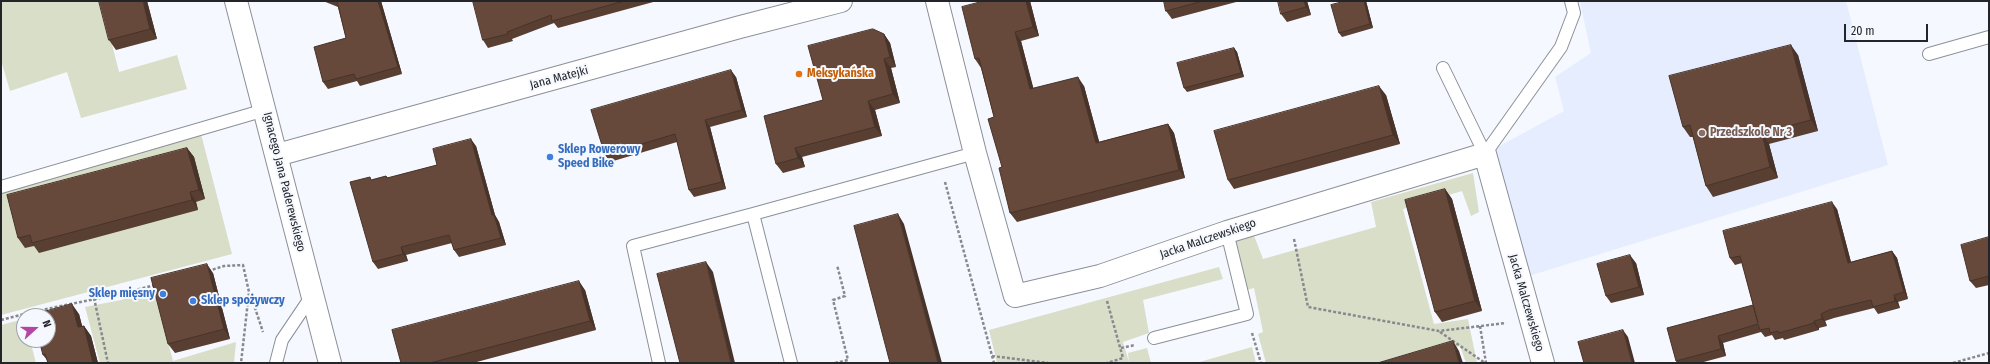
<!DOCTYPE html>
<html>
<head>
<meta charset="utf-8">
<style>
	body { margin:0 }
	#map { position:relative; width:1990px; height:364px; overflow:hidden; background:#f5f8fe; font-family:"Fira Sans Condensed",sans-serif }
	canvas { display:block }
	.frame { position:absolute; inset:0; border:2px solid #232528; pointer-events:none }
	.north { position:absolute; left:16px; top:308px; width:40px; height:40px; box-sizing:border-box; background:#f5f8fe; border:1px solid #a1a4a8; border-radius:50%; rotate:69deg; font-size:11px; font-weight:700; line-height:16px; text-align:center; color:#232528 }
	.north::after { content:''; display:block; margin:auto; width:14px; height:18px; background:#b445a3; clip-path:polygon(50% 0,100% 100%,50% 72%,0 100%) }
	.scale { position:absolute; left:1844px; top:24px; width:84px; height:18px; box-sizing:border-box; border:2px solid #232528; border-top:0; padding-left:5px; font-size:12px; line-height:14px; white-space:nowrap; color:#232528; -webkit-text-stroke:3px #f5f8fe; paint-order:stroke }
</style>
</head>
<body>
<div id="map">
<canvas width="1990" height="364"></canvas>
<div class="frame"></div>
<div class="north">N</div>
<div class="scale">20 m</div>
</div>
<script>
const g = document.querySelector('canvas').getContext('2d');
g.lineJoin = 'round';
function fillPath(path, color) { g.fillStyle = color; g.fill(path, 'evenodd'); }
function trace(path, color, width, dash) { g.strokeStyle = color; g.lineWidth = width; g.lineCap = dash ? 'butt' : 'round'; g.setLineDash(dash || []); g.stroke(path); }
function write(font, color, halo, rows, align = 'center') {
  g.font = font + ' "Fira Sans Condensed",sans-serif'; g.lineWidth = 4; g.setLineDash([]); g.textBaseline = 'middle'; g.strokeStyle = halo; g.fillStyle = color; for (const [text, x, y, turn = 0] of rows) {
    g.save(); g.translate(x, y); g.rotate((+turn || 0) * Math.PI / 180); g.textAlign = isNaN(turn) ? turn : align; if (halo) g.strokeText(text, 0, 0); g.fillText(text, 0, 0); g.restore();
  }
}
const built = new Path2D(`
	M1583 1H1846L1888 165 1519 279 1485 154 1564 111 1555 77 1591 53 1580 2Z`);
const green = new Path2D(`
	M1 1H101L119 72 177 55 187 89 81 118 67 72 10 91 1 60Z
	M201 134 232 254 1 315V192Z
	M1473 173 1479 212 1471 216 1462 191 1403 209 1434 324 1468 319 1477 363H1466L1460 346 1405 363H1266L1258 334 1263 332 1254 288 1247 290 1235 239 1253 233 1263 259 1376 227 1371 202Z
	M1219 267 1223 279 1143 300 1149 333 1123 342 1129 362 1128 353 1147 348 1151 363H997L989 330Z
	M154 290 173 361 236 342 234 363H100L85 307 121 300Z
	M24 319V340H30L36 363H3L1 355V325Z
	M1252 347 1256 363H1196Z`);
const path = new Path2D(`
	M945 182 994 363
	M1294 239 1308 307 1439 331 1506 323
	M208 271 224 266 243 265 249 292 241 363
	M250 293 263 332
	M94 298 108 363
	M1107 301 1123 358 1107 363
	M1 320C52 306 104 299 155 285
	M1480 326 1486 363
	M1440 332 1485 363
	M1252 333 1261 363
	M1121 348 1135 345
	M992 356 1048 363
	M835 363 848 360 833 300 845 296 837 265
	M1953 363 1989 353`);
const lane = new Path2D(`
	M1929 54 1989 37
	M1443 68 1485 154 1561 47 1574 13 1571 1
	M1 187 265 110
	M753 214 975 153
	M1154 338 1247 314 1227 232
	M276 363 282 340 313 294
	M659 363 633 246 753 214 791 363`);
const street = new Path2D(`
	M937 1 975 153 1015 296 1100 276 1227 232 1485 154 1543 363
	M277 155 740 27 841 1`);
const secondary = new Path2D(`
	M236 1 330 363`);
const wall = new Path2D(`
	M147 1 157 39 116 50 109 40Z
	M323 1H381L402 74 360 86 357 81 328 89 323 82 346 38 338 7Z
	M473 1H657L558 28 554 23 512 39 513 41 488 48 483 40Z
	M984 1H1030L1039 36 1021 41 1033 88 1084 86 1099 142 1168 124 1174 133 1185 178 1017 222 1010 213 1002 167 994 117 981 68 975 59Z
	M1164 1H1240L1172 19 1166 11Z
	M1307 1 1311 15 1287 22 1281 14Z
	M1366 1 1373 28 1342 37 1339 33Z
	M884 34 890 43 896 67 891 68 900 103 875 110 882 136 802 157 805 167 783 173 776 164 823 100Z
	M1234 48 1237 52 1244 77 1187 92 1184 88Z
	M1798 55 1818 131 1769 144 1778 178 1713 197 1706 186 1693 137H1690L1683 127Z
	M736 77 747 117 710 127 726 189 694 197 689 190 677 142 610 162 605 155Z
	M1386 95 1400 144 1234 189 1228 180Z
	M476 146 495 215 499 222 506 245 459 257 454 250 452 243 406 255 408 261 378 269 373 262 372 180 386 176 388 178 437 165Z
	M187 148 194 157 205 199 196 202 198 210 39 253 34 246 25 248 18 238Z
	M1445 189 1452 199 1482 311 1442 322 1435 312Z
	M1837 209 1851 262 1892 251 1897 258 1908 299 1898 302 1900 308 1878 314 1874 308 1834 318 1825 321 1827 326 1819 328V330L1784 340 1783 338 1775 340 1772 335 1765 337 1761 332 1723 343 1726 356 1700 363H1677L1676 361 1753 305 1742 263 1735 265 1730 258Z
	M1989 237V285L1976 288 1970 281Z
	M1636 263 1644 295 1611 303 1606 296Z
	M213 273 230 339 175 353 168 344Z
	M585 290 596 330 473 363H401Z
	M79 314 82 326H84L91 336 98 363H48L47 360 43 355Z`);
const shadedWall = new Path2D(`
	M143 1H147L157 39 150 29Z
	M378 1H381L402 74 398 67Z
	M1026 1H1030L1039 36 1033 27Z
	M1304 1H1307L1311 15 1306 7Z
	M1364 1H1366L1373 28 1370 24Z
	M1015 32 1021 41 1036 98 1030 89Z
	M884 34 890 43 896 67 890 57Z
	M1791 45 1798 55 1818 131 1811 120Z
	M1234 48 1237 52 1244 77 1241 73Z
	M884 59 891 68 900 103 893 94Z
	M731 70 736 77 747 117 742 110Z
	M1078 77 1084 86 1102 152 1096 143Z
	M1379 86 1386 95 1400 144 1393 135Z
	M868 101 875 110 882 136 875 127Z
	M705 120 710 127 726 189 722 182Z
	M1168 124 1174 133 1185 178 1179 170Z
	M1762 133 1769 144 1778 178 1770 167Z
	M471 139 476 146 495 215 499 222 506 245 501 238 492 215Z
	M187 148 194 157 205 199 199 190Z
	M795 148 802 157 805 167 798 158Z
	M1445 189 1452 199 1482 311 1475 301Z
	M190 192 196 202 198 210 192 200Z
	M1832 202 1837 209 1853 270 1848 263Z
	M898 214 904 224 942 363H938Z
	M401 247 406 255 408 261 403 254Z
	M1892 251 1897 258 1908 299 1904 292Z
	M1630 255 1636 263 1644 295 1639 287Z
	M706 262 713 272 735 363H731Z
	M207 264 213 273 230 339 224 329Z
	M579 281 585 290 596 330 590 321Z
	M1894 295 1898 302 1900 308 1895 301Z
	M72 304 79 314 85 337 78 327Z
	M1821 314 1825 321 1827 326 1822 319Z
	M1814 321 1819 328V330L1814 323Z
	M84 326 91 336 98 363H93Z
	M1623 330 1628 337 1635 363H1632Z
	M1718 336 1723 343 1726 356 1721 349Z
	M1453 341 1459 351 1463 363H1459Z`);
const building = new Path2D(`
	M99 1H143L150 29 109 40Z
	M336 1H378L398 67 356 79 354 74 323 82 314 47 346 38 337 1Z
	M473 1H624L552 21 551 15 507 32 508 34 483 40Z
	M984 1H1026L1033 27 1015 32 1030 89 1078 77 1096 143 1168 124 1179 170 1010 213 999 168 1002 167 988 119 994 117 979 58 975 59 962 7Z
	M1164 1H1203L1166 11Z
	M1278 1H1304L1306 7 1281 14Z
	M1346 1H1364L1370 24 1339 33 1331 5Z
	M873 29 884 34 890 57 884 59 893 94 868 101 875 127 795 148 798 158 776 164 764 116 823 100 808 46Z
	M1791 45 1811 120 1762 133 1770 167 1706 186 1690 125 1683 127 1669 76Z
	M1234 48 1241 73 1184 88 1177 63Z
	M731 70 742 110 705 120 722 182 689 190 675 134 605 155 591 110Z
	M1379 86 1393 135 1228 180 1214 131Z
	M471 139 492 215H494L501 238 454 250 449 235 401 247 403 254 373 262 350 182 370 177 371 180 386 176 387 178 437 165 433 149Z
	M187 148 199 190 190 192 192 200 32 243 30 235 18 238 7 195Z
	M1445 189 1475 301 1435 312 1405 200Z
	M1832 202 1848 263 1892 251 1904 292 1894 295 1895 301 1873 307 1871 300 1829 310 1821 314 1822 319 1814 321V323L1779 333 1778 331 1770 333 1769 328 1760 330 1758 324 1718 336 1721 349 1676 361 1667 328 1753 305 1758 323 1740 256 1730 258 1723 231Z
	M898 214 938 363H890L854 226Z
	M1989 237V276L1970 281 1961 245Z
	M1630 255 1639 287 1606 296 1597 264Z
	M706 262 731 363H680L657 274Z
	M207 264 224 329 168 344 151 278Z
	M579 281 590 321 430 363H401L392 330Z
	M72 304 78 327 84 326 93 363H48L45 354 43 355 39 340H48V316H33V315Z
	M1623 330 1632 363H1584L1578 342Z
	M1453 341 1459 363H1378Z`);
const markers = [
	[799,74,4,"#e8710a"],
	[1702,133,4,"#8d6e63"],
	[550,157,4,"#3f7fe0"],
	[163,294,4,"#3f7fe0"],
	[193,301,4,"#3f7fe0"]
];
const foodNames = [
	["Meksykańska",807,74]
];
const streetNames = [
	["Jana Matejki",559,78,-15],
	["Ignacego Jana Paderewskiego",284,182,76],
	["Jacka Malczewskiego",1208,239,-19],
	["Jacka Malczewskiego",1526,303,74]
];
const educationNames = [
	["Przedszkole Nr 3",1710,133]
];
const shopNames = [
	["Sklep Rowerowy",558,150],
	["Speed Bike",558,164],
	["Sklep mięsny",155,294,"right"],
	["Sklep spożywczy",201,301]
];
fillPath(built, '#e5edfe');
fillPath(green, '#d9dec8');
trace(lane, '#8b9099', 14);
trace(street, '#8b9099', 24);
trace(secondary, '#8b9099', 24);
trace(path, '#87898e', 2.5, [3, 2]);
trace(lane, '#fff', 12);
trace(street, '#fff', 22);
trace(secondary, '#fff', 22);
fillPath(wall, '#583f32');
fillPath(shadedWall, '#473329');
fillPath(building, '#66493a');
trace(building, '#473329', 1);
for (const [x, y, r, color] of markers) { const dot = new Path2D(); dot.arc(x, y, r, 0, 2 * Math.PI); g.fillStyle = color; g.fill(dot); trace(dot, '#f5f8fe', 1.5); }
write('bold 12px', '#c56008', '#f5f8fe', foodNames, 'left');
write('12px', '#232528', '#f5f8fe', streetNames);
write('bold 12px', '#785e54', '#f5f8fe', educationNames, 'left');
write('bold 12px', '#366cbe', '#f5f8fe', shopNames, 'left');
</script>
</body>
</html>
